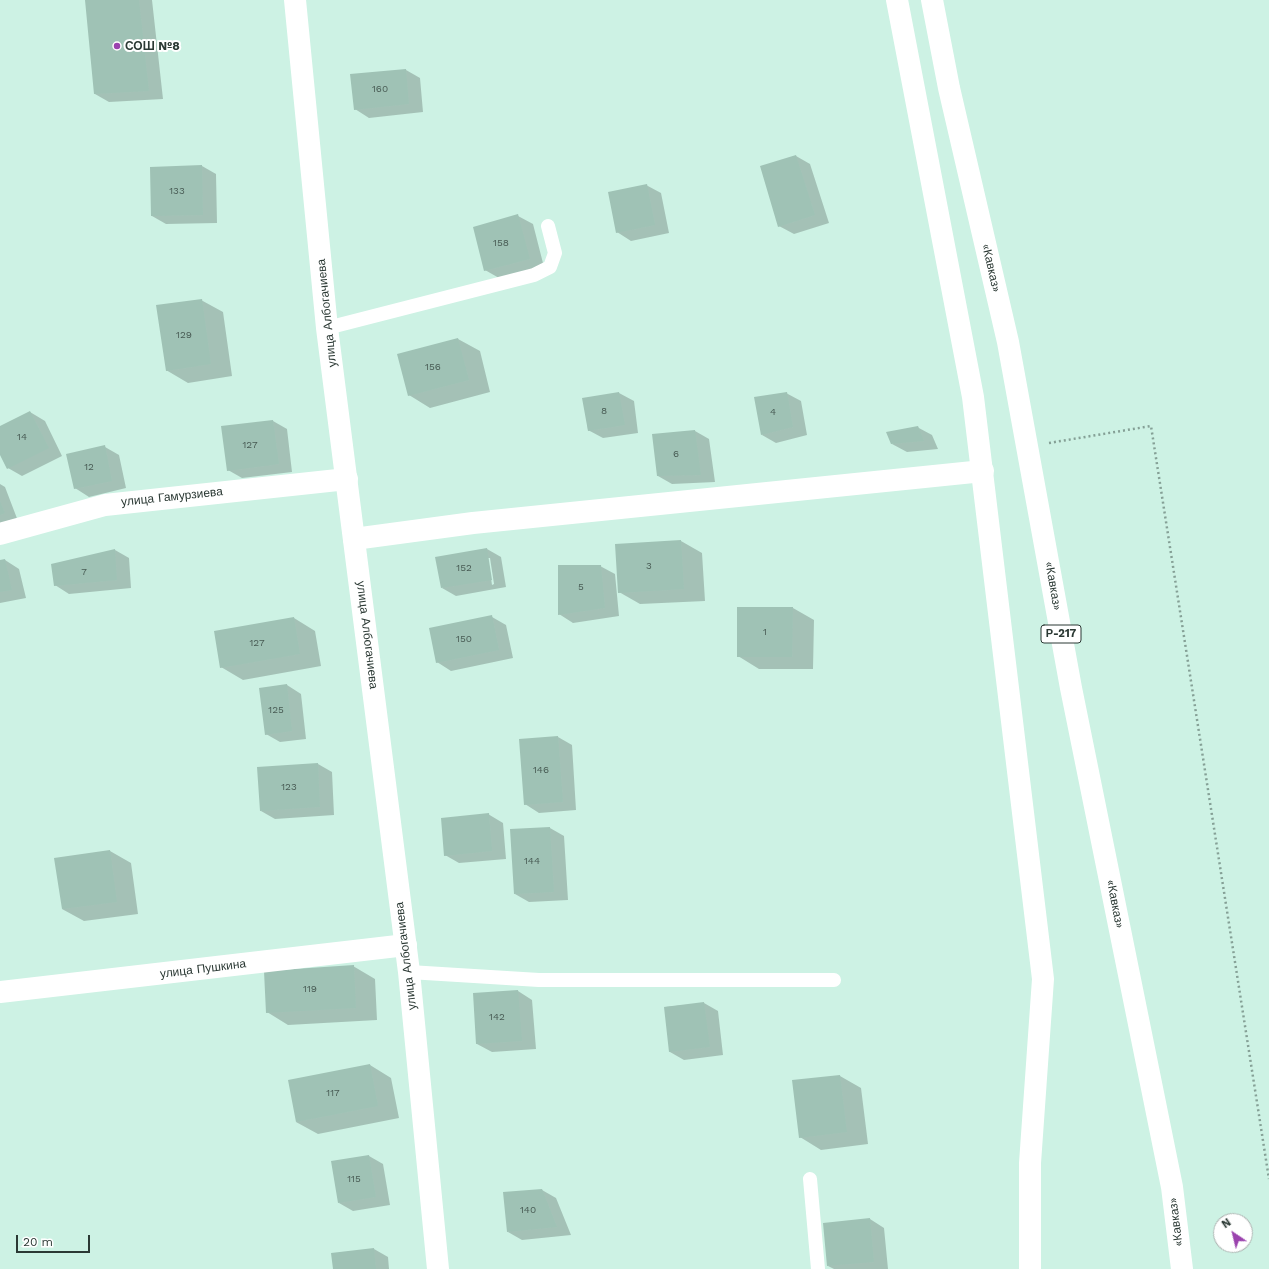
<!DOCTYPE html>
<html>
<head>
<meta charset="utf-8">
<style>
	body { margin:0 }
	#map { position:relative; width:1269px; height:1269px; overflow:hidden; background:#cdf2e4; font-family:"Work Sans",sans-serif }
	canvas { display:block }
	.north { position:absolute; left:1213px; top:1213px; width:40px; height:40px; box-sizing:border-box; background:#fff; border:1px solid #aab0ae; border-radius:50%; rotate:325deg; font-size:11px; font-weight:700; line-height:16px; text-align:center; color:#2b3934 }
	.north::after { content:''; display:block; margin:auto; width:14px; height:18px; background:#9b43ae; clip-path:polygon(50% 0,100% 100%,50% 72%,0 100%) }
	.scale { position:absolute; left:16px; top:1235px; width:74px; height:18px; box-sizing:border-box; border:2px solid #2b3934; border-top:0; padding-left:5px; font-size:12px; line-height:14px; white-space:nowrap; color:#2b3934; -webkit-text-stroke:3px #fff; paint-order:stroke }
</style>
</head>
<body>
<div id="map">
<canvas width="1269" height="1269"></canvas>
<div class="north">N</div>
<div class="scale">20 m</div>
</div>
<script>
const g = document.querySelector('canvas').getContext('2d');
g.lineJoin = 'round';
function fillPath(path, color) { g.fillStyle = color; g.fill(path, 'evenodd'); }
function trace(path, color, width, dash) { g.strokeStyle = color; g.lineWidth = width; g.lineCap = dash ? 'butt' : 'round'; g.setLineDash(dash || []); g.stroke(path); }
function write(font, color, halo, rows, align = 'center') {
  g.font = font + ' "Work Sans",sans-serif'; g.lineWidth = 4; g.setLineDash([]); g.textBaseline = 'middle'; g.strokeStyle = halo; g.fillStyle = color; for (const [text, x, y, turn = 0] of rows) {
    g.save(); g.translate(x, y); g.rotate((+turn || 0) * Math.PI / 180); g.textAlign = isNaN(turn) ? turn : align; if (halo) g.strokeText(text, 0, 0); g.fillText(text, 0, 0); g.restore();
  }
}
const shadow = new Path2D(`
	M86 0H152L163 99 109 102 95 94Z
	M406 70 420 78 423 112 369 118 355 109Z
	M796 156 810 164 829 223 794 234 779 226Z
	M202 166 216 174 217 223 166 224 152 216Z
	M646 185 661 193 669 233 631 241 617 232Z
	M518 216 533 224 544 267 499 278 485 270Z
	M201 300 223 312 232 376 188 383 166 370Z
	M458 339 480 351 490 392 430 408 409 395 398 355Z
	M619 393 634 401 638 433 603 438 588 430 584 399Z
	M786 393 801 401 807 435 776 443 762 435Z
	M30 412 45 421 62 456 22 476 8 468 0 452V427Z
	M273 421 287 429 292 472 242 478 228 470Z
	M917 427 932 435 938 449 907 452 892 444Z
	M695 431 709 439 715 482 672 484 658 476Z
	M105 447 119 455 126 488 89 497 75 488Z
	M0 484 5 487 18 521 0 528Z
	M681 541 702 553 705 601 640 604 619 592Z
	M487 549 501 557 506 587 456 596 442 588ZM488 558H490L494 584 492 585Z
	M115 550 129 558 131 588 69 594 55 585Z
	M5 560 19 569 26 598 0 603V561Z
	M600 566 615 574 619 616 573 623 559 614Z
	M793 608 814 620 813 669H759L738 656Z
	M492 617 506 625 513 658 451 671 437 662Z
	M294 618 315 631 321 666 243 680 221 667Z
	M287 685 301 694 306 739 280 742 266 734 260 689Z
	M558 737 572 745 576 810 539 813 525 804Z
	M318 764 332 772 334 815 275 819 261 811Z
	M488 814 503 823 506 859 459 863 445 855Z
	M550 828 564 836 568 900 529 902 515 894Z
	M110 851 131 863 138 914 84 921 62 909Z
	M353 966 375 979 377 1020 288 1025 267 1012Z
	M518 991 532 1000 536 1049 492 1052 477 1044 474 994Z
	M704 1003 718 1011 723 1055 684 1060 670 1052 665 1007Z
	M370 1065 391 1078 399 1118 318 1134 296 1122Z
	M840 1076 861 1088 868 1144 821 1150 800 1137Z
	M369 1156 383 1164 390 1205 353 1211 339 1203Z
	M542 1190 556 1198 571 1235 522 1240 508 1232Z
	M870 1219 884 1228 888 1269H834L828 1266Z
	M374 1249 388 1257 389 1269H334Z`);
const building = new Path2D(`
	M85 0H139L149 91 94 94Z
	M406 69 409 104 354 110 350 74Z
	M796 155 815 215 778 227 760 166Z
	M202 165 203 215 151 216 150 167Z
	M647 184 655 225 616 233 608 192Z
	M518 214 530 259 484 271 473 227Z
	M202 299 211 364 166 371 156 305Z
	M458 338 469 380 408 396 397 354Z
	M619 392 625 425 588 431 582 398Z
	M787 392 793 427 761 435 754 397Z
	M30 411 49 448 7 469 0 455V426Z
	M273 420 279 464 227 471 221 426Z
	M918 426 924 441 891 444 886 432Z
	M695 430 701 475 657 476 652 434Z
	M105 445 112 481 74 489 66 454Z
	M0 501 5 513 0 515Z
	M681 540 684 589 618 593 615 544Z
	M487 548 492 580 441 588 435 557Z
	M115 549 117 580 54 586 51 564Z
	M5 559 12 590 0 592V560Z
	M558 565H601L605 608 558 615Z
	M737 607H793L792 657H737Z
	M492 615 499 650 436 663 429 628Z
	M294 617 300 654 220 668 214 631Z
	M287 684 292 731 265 735 259 688Z
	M558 736 563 802 524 805 519 739Z
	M318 763 320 807 260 811 257 767Z
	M489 813 492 851 444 856 441 818Z
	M550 827 554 892 514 894 510 829Z
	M110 850 117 902 62 909 54 858Z
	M354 965 356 1008 266 1013 264 971Z
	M518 990 522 1041 476 1044 473 993Z
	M704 1002 710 1047 669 1052 664 1007Z
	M370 1064 378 1106 296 1122 288 1080Z
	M840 1075 847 1132 799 1138 792 1080Z
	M369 1155 376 1197 338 1203 331 1161Z
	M542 1189 557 1227 507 1232 503 1192Z
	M870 1218 874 1262 827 1266 823 1223Z
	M374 1248 376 1269H333L331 1253Z`);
const path = new Path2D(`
	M1049 443 1151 426 1269 1179`);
const lane = new Path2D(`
	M327 328 534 275 550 267 555 253 548 226
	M409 972 539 980H834
	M810 1179 818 1269`);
const street = new Path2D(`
	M0 534 105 505 347 479
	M354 539 473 523 983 471
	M0 992 406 945`);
const secondary = new Path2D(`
	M295 0 327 328 409 972 438 1269`);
const highway = new Path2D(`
	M897 0 973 397 1043 979 1030 1163V1269
	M932 0 949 88 1008 342 1071 688 1172 1187 1182 1269`);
const markers = [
	[117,46,4,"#9b43ae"]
];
const numberNames = [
	["160",380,89],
	["133",177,191],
	["158",501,243],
	["129",184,335],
	["156",433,367],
	["8",604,411],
	["4",773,412],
	["14",22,437],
	["127",250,445],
	["6",676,454],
	["12",89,467],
	["3",649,566],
	["152",464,568],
	["7",84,572],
	["5",581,587],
	["1",765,632],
	["150",464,639],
	["127",257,643],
	["125",276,710],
	["146",541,770],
	["123",289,787],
	["144",532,861],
	["119",310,989],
	["142",497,1017],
	["117",333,1093],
	["115",354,1179],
	["140",528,1210]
];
const shields = [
	[1061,634,40]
];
const shieldNames = [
	["Р-217",1061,634]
];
const poiNames = [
	["СОШ №8",125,46]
];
const streetNames = [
	["«Кавказ»",991,268,77],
	["улица Албогачиева",327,313,-96],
	["улица Гамурзиева",172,497,-6],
	["«Кавказ»",1053,586,80],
	["улица Албогачиева",367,635,83],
	["«Кавказ»",1115,904,79],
	["улица Албогачиева",406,956,-97],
	["улица Пушкина",203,969,-7],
	["«Кавказ»",1176,1222,-97]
];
fillPath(shadow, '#0003');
fillPath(building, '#9fc2b5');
trace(path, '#85a096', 2.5, [2, 3]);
trace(lane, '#fff', 14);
trace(street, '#fff', 22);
trace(secondary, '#fff', 22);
trace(highway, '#fff', 22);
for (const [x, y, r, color] of markers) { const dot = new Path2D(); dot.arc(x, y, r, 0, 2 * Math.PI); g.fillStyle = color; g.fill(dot); trace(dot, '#fff', 1.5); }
write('10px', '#485b54', null, numberNames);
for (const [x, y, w] of shields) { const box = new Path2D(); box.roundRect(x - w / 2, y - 9, w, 18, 3); g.fillStyle = '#fff'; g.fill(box); trace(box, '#2b3934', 1); }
write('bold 11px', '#2b3934', null, shieldNames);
write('bold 12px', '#2b3934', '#fff', poiNames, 'left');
write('12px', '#2b3934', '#fff', streetNames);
</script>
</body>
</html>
